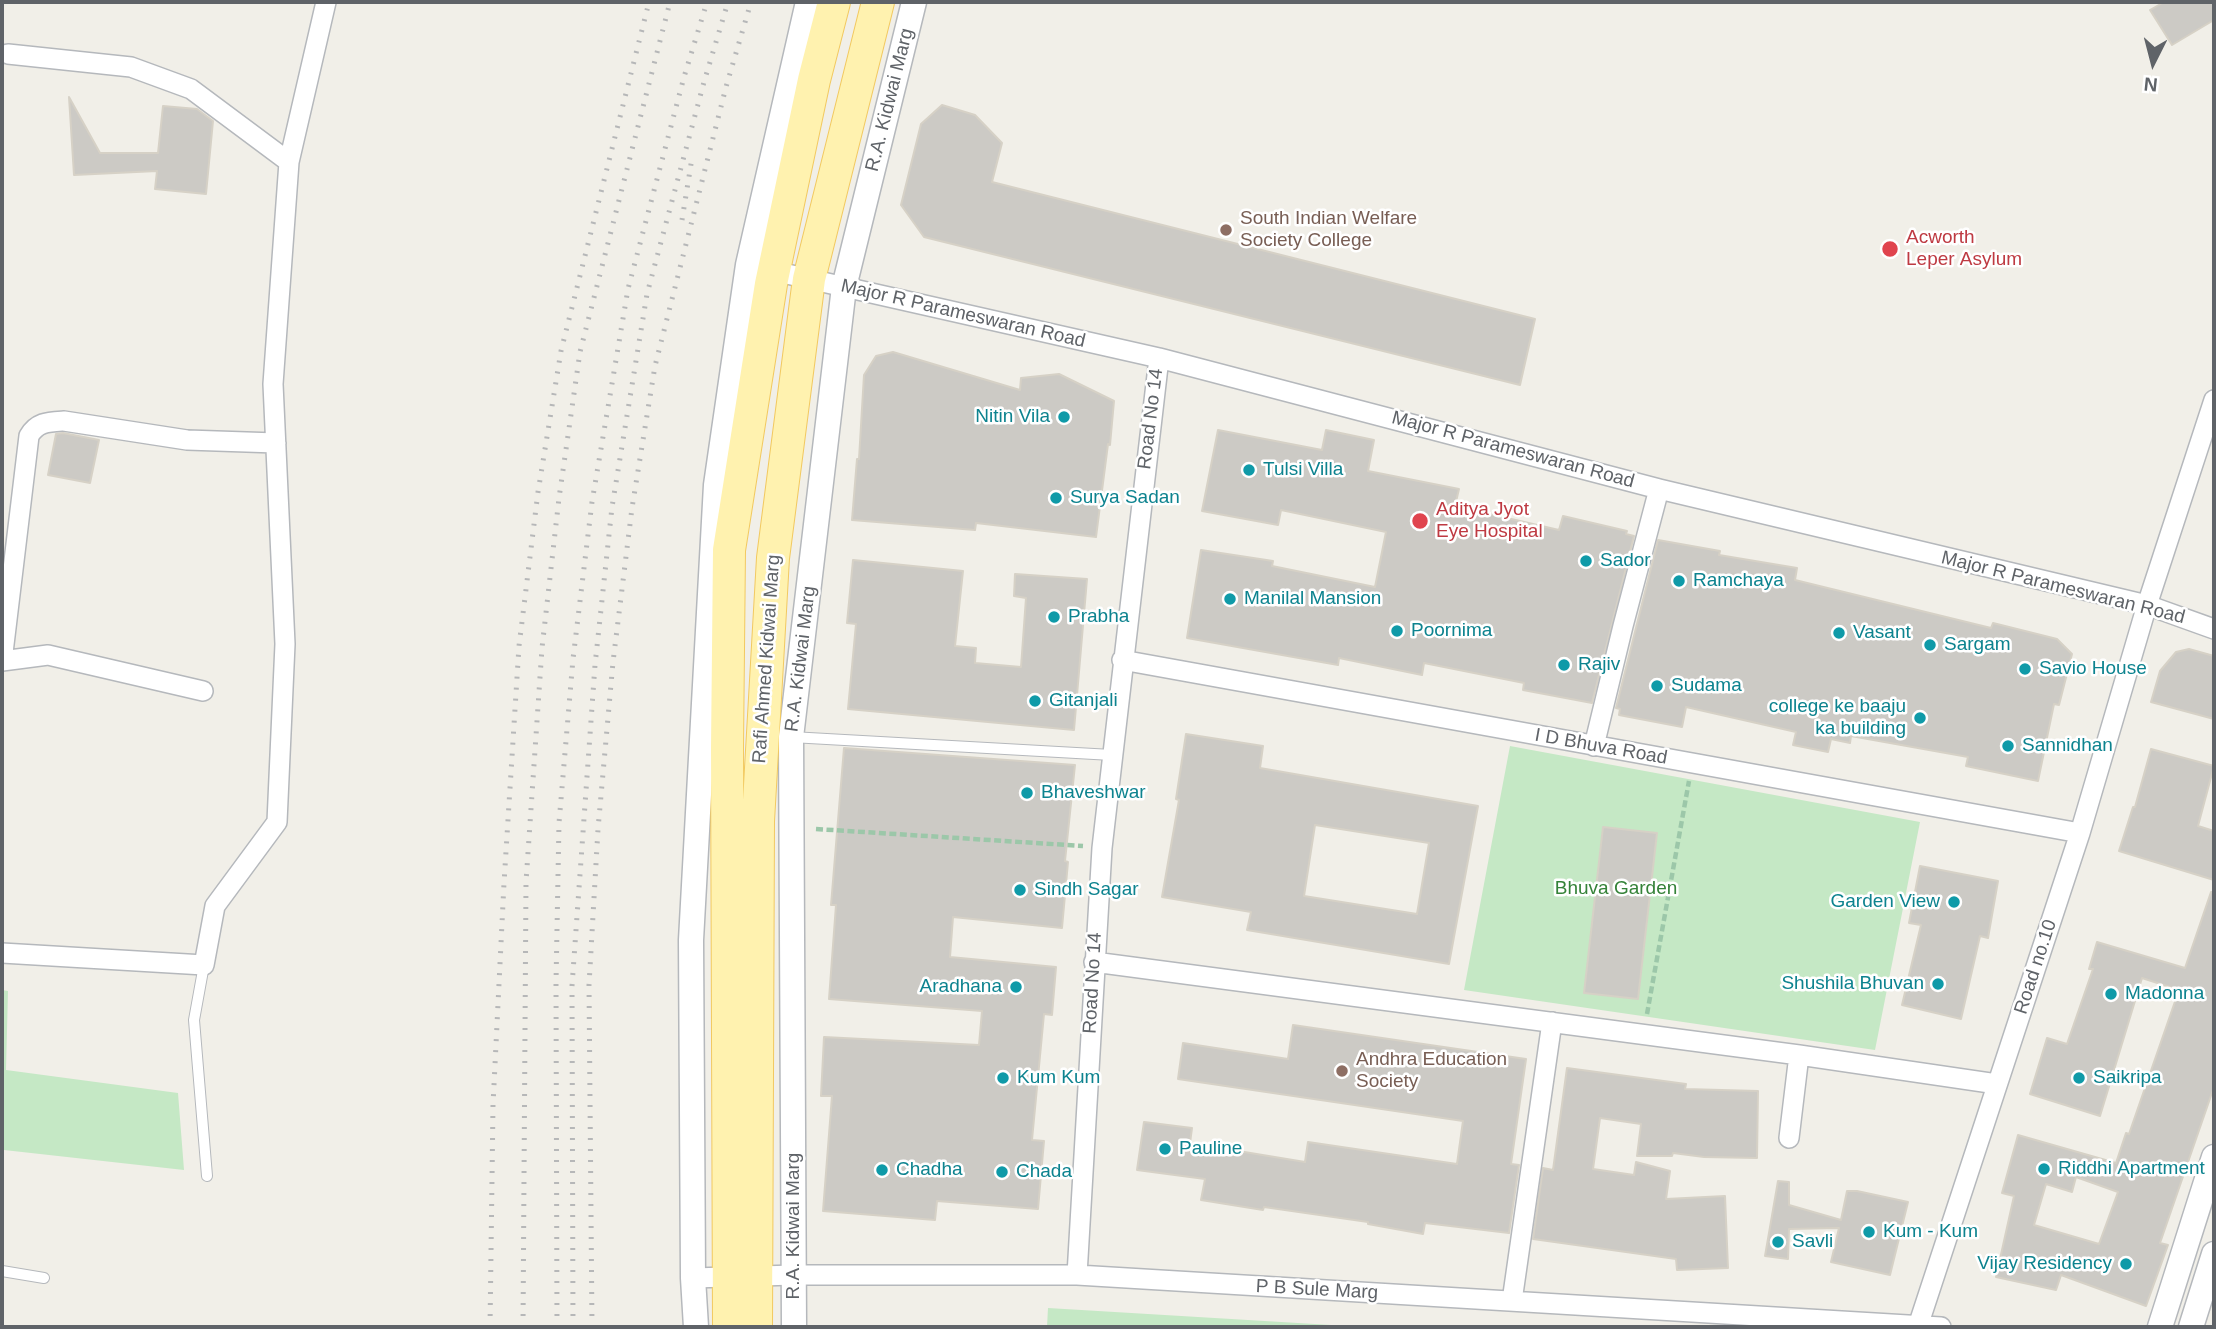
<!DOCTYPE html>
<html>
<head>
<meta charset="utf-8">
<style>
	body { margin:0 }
	#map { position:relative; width:2216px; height:1329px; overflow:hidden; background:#f1efe8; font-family:Arial,sans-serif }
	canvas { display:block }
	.frame { position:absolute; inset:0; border:4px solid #5f6368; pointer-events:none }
	.north { position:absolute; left:2118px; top:28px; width:70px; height:70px; -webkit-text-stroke:5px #fff; paint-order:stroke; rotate:186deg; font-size:19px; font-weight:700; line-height:28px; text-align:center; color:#5f6368 }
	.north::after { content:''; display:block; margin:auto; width:24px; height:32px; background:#5f6368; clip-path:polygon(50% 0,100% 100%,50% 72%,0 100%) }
</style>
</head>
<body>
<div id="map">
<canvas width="2216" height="1329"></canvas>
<div class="frame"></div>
<div class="north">N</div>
</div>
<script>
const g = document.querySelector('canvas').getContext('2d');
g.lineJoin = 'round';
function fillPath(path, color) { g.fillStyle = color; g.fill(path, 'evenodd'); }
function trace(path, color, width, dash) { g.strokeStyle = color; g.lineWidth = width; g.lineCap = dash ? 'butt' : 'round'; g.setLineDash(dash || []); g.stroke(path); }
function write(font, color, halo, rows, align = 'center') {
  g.font = font + ' Arial,sans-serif'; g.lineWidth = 5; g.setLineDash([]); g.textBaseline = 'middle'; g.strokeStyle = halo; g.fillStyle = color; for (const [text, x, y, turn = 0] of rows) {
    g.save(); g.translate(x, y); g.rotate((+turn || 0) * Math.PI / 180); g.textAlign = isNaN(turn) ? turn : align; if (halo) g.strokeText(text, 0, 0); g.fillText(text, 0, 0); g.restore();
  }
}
const green = new Path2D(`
	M1510 746 1920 822 1875 1050 1464 990Z
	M2 990 8 991 6 1070 178 1093 184 1170 4 1150 2 1165Z
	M1048 1308 1348 1326V1327H1047Z`);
const building = new Path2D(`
	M2164 2H2214V20L2172 45 2150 10Z
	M69 97 100 153H158L163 106 197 109 213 121 206 194 155 189 157 171 74 175Z
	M942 105 975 115 1002 143 992 182 1535 319 1520 385 924 237 901 205 921 124Z
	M893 352 1020 390 1021 378 1059 374 1114 401 1110 445 1108 444 1096 537 976 523 975 530 852 520 857 459H859L864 375 876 356Z
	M1218 430 1322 450 1326 430 1374 440 1368 471 1459 489 1455 506 1559 530 1563 516 1627 531 1626 534 1634 536 1592 703 1523 690 1524 683 1424 663 1422 675 1339 658 1338 665 1187 638 1201 550 1273 561 1272 566 1375 587 1386 532 1281 510 1278 525 1202 511Z
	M63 433 99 440 90 483 48 475 56 434Z
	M1658 540 1720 551 1719 555 1797 568 1795 580 1991 628 1993 623 2057 639 2072 654 2059 705 2054 704 2038 781 1966 766 1968 757 1851 736 1850 743 1831 739 1828 752 1793 745 1796 732 1686 707 1682 727 1619 715 1620 709 1616 708Z
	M853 560 963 571 955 646 976 648 975 663 1021 667 1026 598 1014 596 1015 574 1087 579 1074 730 848 709 856 624 847 623Z
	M2189 649 2214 656V719L2151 702 2160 671 2176 652Z
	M1186 734 1263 746 1260 768 1478 806 1449 964 1247 930 1251 912 1162 897 1179 800 1176 799ZM1315 825 1429 843 1417 914 1304 896Z
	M844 748 1075 765 1065 861 1068 862 1062 928 953 917 950 957 1056 967 1052 1015 1044 1014 1032 1140 1044 1141 1038 1209 937 1201 935 1220 823 1211 832 1096H821L824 1037 979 1045 982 1011 829 999 836 905H831Z
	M2151 749 2214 766 2198 826 2214 831V880L2119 851 2133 807H2135Z
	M1603 827 1657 833 1638 999 1584 993Z
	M1920 866 1998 881 1988 938 1980 936 1961 1019 1902 1005 1921 925 1909 923Z
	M2211 892 2214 893V1087L2160 1243 2168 1245 2146 1306 2061 1275 2056 1290 1996 1277 2014 1196 2002 1193 2018 1135 2116 1163 2126 1133 2129 1134 2179 990 2142 978 2100 1116 2030 1094 2047 1038 2067 1044 2093 969H2089L2097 942 2185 968ZM2076 1177 2118 1192 2099 1244 2034 1225 2046 1184 2072 1192Z
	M1293 1025 1526 1059 1511 1164 1519 1165 1509 1233 1425 1223 1423 1234 1368 1224V1222L1264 1207 1263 1210 1201 1200 1205 1179 1137 1170 1144 1122 1192 1128 1190 1143 1305 1162 1308 1142 1457 1164 1463 1121 1178 1079 1183 1043 1288 1059Z
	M1567 1068 1686 1084 1685 1089 1758 1091 1757 1158 1704 1157 1673 1153 1672 1156H1637L1641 1124 1600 1118 1593 1169 1634 1175 1636 1162 1670 1171 1666 1199 1725 1196 1728 1268 1677 1270 1676 1259 1533 1239 1543 1168 1553 1170Z
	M1778 1181 1789 1182V1205L1841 1220 1847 1191H1857L1908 1202 1890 1275 1831 1262 1839 1228 1789 1229 1788 1259 1765 1256Z`);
const path = new Path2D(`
	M816 829 1083 846
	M1647 1014 1689 781`);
const service = new Path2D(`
	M791 737 1112 755
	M204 965 194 1020 207 1176
	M2 1271 44 1278`);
const minor = new Path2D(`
	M8 54 131 67 191 89 289 162
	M765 269 1159 358 1659 489 2147 605 2214 629
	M1122 660 2080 833
	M2 661 29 436C37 422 48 422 64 421L187 440 276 443
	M2 661 48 655 203 691
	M1594 746 1623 626 1659 489
	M2 953 204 965 215 906 277 822 285 644 273 384 289 162 326 2
	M1094 962 1799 1055 1997 1084
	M1789 1138 1799 1055
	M1077 1275 1102 848 1159 358
	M693 1278 794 1275H1077L1941 1327
	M1512 1301 1552 1022
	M1918 1326 2080 833 2147 605 2214 400`);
const tertiary = new Path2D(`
	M696 1327 693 1278 691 940 716 485 748 265 808 2
	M794 1327 791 737 844 287 914 2
	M2160 1327 2214 1157
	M2191 1327 2214 1254`);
const primary = new Path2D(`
	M729 1327 727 748 729 550 771 284 814 80 834 2
	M756 1327 758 821 773 558 809 279 878 2`);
const rail = new Path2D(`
	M682 220 692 158
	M490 1327 493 1105 504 883 519 646 538 492 561 351 649 2
	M523 1327 526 882 542 648 559 498 580 352 670 2
	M557 1327 556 983 559 823 573 659 592 502 628 289 684 77 707 2
	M573 1327 572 986 595 665 612 507 647 294 704 82 728 2
	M592 1327 589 985 598 829 613 662 632 508 655 366 726 87 751 2`);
const markers = [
	[1226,230,7,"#8d6e63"],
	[1890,249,9,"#e0444e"],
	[1064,417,7,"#0f9aa8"],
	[1249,470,7,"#0f9aa8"],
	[1056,498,7,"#0f9aa8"],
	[1420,521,9,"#e0444e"],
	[1586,561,7,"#0f9aa8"],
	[1679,581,7,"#0f9aa8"],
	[1230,599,7,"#0f9aa8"],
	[1054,617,7,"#0f9aa8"],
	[1397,631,7,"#0f9aa8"],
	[1839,633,7,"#0f9aa8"],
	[1930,645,7,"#0f9aa8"],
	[1564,665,7,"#0f9aa8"],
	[2025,669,7,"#0f9aa8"],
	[1657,686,7,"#0f9aa8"],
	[1035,701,7,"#0f9aa8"],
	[1920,718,7,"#0f9aa8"],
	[2008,746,7,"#0f9aa8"],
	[1027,793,7,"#0f9aa8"],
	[1020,890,7,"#0f9aa8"],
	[1954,902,7,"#0f9aa8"],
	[1938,984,7,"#0f9aa8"],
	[1016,987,7,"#0f9aa8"],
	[2111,994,7,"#0f9aa8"],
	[1342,1071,7,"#8d6e63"],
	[1003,1078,7,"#0f9aa8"],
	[2079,1078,7,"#0f9aa8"],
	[1165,1149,7,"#0f9aa8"],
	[2044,1169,7,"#0f9aa8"],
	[882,1170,7,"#0f9aa8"],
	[1002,1172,7,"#0f9aa8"],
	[1869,1232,7,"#0f9aa8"],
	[1778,1242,7,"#0f9aa8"],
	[2126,1264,7,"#0f9aa8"]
];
const streetNames = [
	["R.A. Kidwai Marg",890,100,-76],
	["Major R Parameswaran Road",963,314,13],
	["Road No 14",1151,419,-83],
	["Major R Parameswaran Road",1513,450,15],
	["Major R Parameswaran Road",2063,588,14],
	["Rafi Ahmed Kidwai Marg",767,659,-86],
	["R.A. Kidwai Marg",801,659,-83],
	["I D Bhuva Road",1601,747,10],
	["Road no.10",2036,967,-72],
	["Road No 14",1093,983,-87],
	["R.A. Kidwai Marg",794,1226,-90],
	["P B Sule Marg",1317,1290,3]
];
const educationNames = [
	["South Indian Welfare",1240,219],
	["Society College",1240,241],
	["Andhra Education",1356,1060],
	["Society",1356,1082]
];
const healthNames = [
	["Acworth",1906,238],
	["Leper Asylum",1906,260],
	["Aditya Jyot",1436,510],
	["Eye Hospital",1436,532]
];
const cultureNames = [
	["Nitin Vila",1050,417,"right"],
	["Tulsi Villa",1263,470],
	["Surya Sadan",1070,498],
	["Sador",1600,561],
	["Ramchaya",1693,581],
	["Manilal Mansion",1244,599],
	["Prabha",1068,617],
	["Poornima",1411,631],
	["Vasant",1853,633],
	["Sargam",1944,645],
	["Rajiv",1578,665],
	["Savio House",2039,669],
	["Sudama",1671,686],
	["Gitanjali",1049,701],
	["college ke baaju",1906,707,"right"],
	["ka building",1906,729,"right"],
	["Sannidhan",2022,746],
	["Bhaveshwar",1041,793],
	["Sindh Sagar",1034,890],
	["Garden View",1940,902,"right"],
	["Shushila Bhuvan",1924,984,"right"],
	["Aradhana",1002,987,"right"],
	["Madonna",2125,994],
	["Kum Kum",1017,1078],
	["Saikripa",2093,1078],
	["Pauline",1179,1149],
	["Riddhi Apartment",2058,1169],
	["Chadha",896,1170],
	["Chada",1016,1172],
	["Kum - Kum",1883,1232],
	["Savli",1792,1242],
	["Vijay Residency",2112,1264,"right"]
];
const parkNames = [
	["Bhuva Garden",1616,889]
];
fillPath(green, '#c5e8c5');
fillPath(building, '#cccac5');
trace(building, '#d6d1c6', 2);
trace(service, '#b5b8bc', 12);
trace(minor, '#b5b8bc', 22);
trace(tertiary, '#b5b8bc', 27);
trace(primary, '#f2c960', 34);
trace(path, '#9cc7a9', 4.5, [7, 3.5]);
trace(service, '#fff', 10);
trace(minor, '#fff', 19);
trace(tertiary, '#fff', 24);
trace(primary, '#fff2af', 32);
trace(rail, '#b6b7b8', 5, [2, 9]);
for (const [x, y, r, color] of markers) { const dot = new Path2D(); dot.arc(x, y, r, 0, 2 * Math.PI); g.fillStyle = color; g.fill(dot); trace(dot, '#fff', 2.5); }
write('19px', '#5f6368', '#fff', streetNames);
write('19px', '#785e54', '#fff', educationNames, 'left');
write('19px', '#be3a42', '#fff', healthNames, 'left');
write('19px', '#0d838f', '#fff', cultureNames, 'left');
write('19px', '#348238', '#fff', parkNames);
</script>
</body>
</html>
